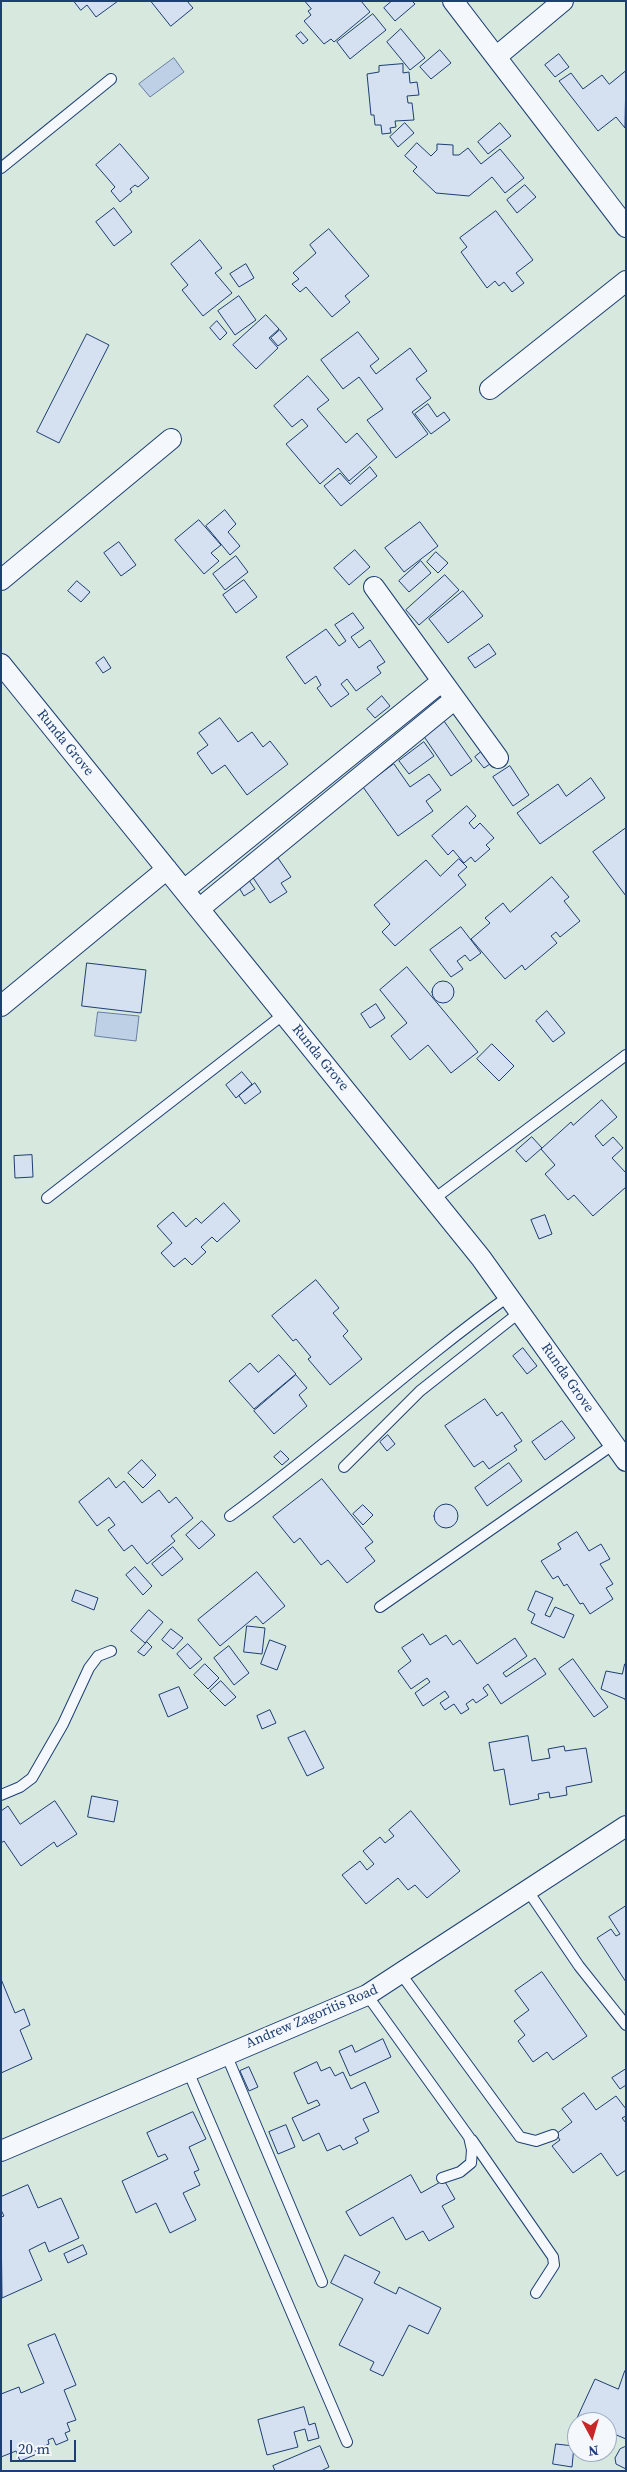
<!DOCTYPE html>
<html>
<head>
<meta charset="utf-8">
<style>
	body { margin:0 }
	#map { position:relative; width:627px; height:2472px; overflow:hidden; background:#f4f7fb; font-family:"Source Serif 4",serif }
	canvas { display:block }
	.frame { position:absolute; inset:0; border:2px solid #1d3f73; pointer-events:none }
	.north { position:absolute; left:567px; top:2412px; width:50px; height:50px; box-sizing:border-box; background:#f4f7fb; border:1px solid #9eadc5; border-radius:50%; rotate:174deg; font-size:14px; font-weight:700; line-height:20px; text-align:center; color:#1d3f73 }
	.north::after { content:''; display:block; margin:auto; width:18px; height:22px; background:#c62828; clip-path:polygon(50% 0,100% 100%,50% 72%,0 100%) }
	.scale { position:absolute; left:10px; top:2440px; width:66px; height:22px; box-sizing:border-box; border:2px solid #1d3f73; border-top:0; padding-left:6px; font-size:15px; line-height:18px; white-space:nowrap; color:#1d3f73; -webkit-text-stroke:4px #f4f7fb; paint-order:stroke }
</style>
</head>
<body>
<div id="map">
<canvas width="627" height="2472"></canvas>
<div class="frame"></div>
<div class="north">N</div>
<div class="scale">20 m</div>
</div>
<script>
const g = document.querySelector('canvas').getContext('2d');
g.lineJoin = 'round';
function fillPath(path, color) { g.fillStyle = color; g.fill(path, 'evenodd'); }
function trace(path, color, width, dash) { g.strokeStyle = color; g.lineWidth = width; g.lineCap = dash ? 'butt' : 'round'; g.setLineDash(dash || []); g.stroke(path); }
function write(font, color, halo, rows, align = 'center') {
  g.font = font + ' "Source Serif 4",serif'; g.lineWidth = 4; g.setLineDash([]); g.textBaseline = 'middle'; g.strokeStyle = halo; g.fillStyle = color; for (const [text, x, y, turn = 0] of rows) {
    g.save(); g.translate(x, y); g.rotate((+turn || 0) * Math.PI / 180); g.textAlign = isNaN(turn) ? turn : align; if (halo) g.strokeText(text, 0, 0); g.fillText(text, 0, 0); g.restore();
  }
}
const green = new Path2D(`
	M1 1H626V2471H1ZM577 2422H607V2452H577Z`);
const water = new Path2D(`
	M174 58 184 72 150 97 139 84Z
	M98 1012 139 1016 136 1041 95 1036Z`);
const building = new Path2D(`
	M74 1H118L96 17 87 5 81 10Z
	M151 1H187L193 8 171 26Z
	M305 1H361L370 12 334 42 331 39 324 44 304 21 311 15 308 11 311 9Z
	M392 1H412L415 4 395 21 384 8Z
	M373 14 386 30 350 59 337 42Z
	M401 29 425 58 410 70 387 42Z
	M301 32 308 40 303 44 296 36Z
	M440 50 451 63 431 79 420 67Z
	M559 54 569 67 555 77 545 65Z
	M403 64V73L409 72 410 83 417 82 419 95 407 96 408 103H412L414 120 395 121 396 127 390 128 391 133 382 134 381 125H375L374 115H371L367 74 379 72V66Z
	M626 71 625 128 616 117 598 131 559 81 571 73 583 89 602 75 609 84Z
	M405 123 414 133 398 147 390 137Z
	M500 123 511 136 488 154 478 142Z
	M417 143 431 156 437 150V144L453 145V155H459L468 148 481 164 500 149 524 178 505 193 492 177 469 196 436 193 413 171 417 167 405 156Z
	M120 144 149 178 138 187 135 185 130 189 132 192 120 202 111 191 115 187 96 165Z
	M525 185 536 197 517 213 507 200Z
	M114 208 132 232 114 246 96 222Z
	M496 211 533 260 516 273 524 283 512 292 504 282 499 286 495 281 487 288 461 252 467 247 460 238Z
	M329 229 369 276 345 296 350 302 332 317 306 287 300 292 292 284 299 279 293 273 316 253 310 245Z
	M200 240 222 268 215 273 232 293 203 316 182 290 188 285 171 264Z
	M246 264 254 278 239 287 230 274Z
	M239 296 256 320 235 335 218 311Z
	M266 315 279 329 269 338 278 348 256 369 233 345Z
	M217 321 227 333 220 340 210 328Z
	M280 330 287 339 278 346 271 338Z
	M358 332 379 359 370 366 376 374 410 348 427 371 416 379 431 398 412 412 428 434 396 458 367 420 383 409 359 377 343 389 321 360Z
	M87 334 109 345 59 443 37 432Z
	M308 376 329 400 317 409 346 443 357 433 377 457 349 481 338 468 320 484 286 444 308 426 302 419 292 427 274 406Z
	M428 404 437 417 444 412 450 420 431 434 415 414Z
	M370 467 377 476 341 506 324 486 340 473 350 484Z
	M225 510 236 524 228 532 240 546 230 555 206 526Z
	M199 520 221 545 211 553 219 561 204 574 175 540Z
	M420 522 438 546 404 572 385 548Z
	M119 542 136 565 121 576 104 553Z
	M355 550 370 567 349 585 334 568Z
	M436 552 448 563 438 573 427 562Z
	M236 556 248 572 225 590 213 574Z
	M421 561 431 573 409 592 399 581Z
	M445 575 459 590 419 625 406 610Z
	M244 580 257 597 236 613 223 595Z
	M77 581 90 592 81 602 68 591Z
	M463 591 483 616 448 643 429 619Z
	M353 613 364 628 351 637 359 648 370 640 385 662 377 667 381 673 356 691 347 679 341 684 349 694 331 707 317 688 321 685 316 676 305 684 286 657 326 629 339 646 346 641 335 625Z
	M489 644 496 654 475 668 468 658Z
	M104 657 111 668 103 673 96 663Z
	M382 696 390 706 375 718 367 709Z
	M220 718 238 742 252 732 263 747 270 741 288 764 247 795 225 765 212 774 197 753 208 745 199 733Z
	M444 721 472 761 451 776 423 735Z
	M424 742 434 756 409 774 399 761Z
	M481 752 490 764 484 768 475 757Z
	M394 764 410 787 429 774 441 790 426 801 433 811 398 836 363 787Z
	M510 766 529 795 513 806 493 777Z
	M591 778 605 798 540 844 517 813 558 784 566 796Z
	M467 806 476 816 469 823 474 829 480 823 494 838 486 845 490 849 475 862 471 857 464 863 453 850 448 855 432 836Z
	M626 828V896L593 852Z
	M278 858 291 877 281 883 287 892 270 903 252 876Z
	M459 859 467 867 458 875 466 885 395 946 382 932 390 924 374 905 426 860 440 876Z
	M552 877 569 897 564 901 580 921 560 937 556 932 551 936 557 943 525 970 522 965 505 979 471 939 490 923 485 918 503 903 510 912Z
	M248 879 255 889 244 896 238 886Z
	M461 927 481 953 470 961 465 955 457 961 463 969 451 977 430 950Z
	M87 963 146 970 141 1013 82 1006Z
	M407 967 478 1052 451 1073 428 1045 410 1060 391 1036 407 1023 380 990Z
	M432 992a11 11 0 1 1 22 0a11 11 0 1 1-22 0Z
	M376 1004 385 1018 370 1028 361 1014Z
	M547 1011 565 1033 553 1042 536 1021Z
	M492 1044 514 1066 499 1081 477 1059Z
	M242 1072 252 1084 236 1098 226 1085Z
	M255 1083 261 1092 245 1104 239 1096Z
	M602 1100 617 1117 595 1136 603 1146 613 1137 623 1148 612 1158 626 1173V1187L593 1216 574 1195 568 1200 545 1174 555 1165 541 1149 571 1122 573 1125Z
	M532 1137 542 1148 526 1162 516 1151Z
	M32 1155 33 1177 15 1178 14 1156Z
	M224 1203 240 1221 217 1242 212 1237 201 1247 206 1252 192 1265 185 1258 174 1267 161 1253 172 1243 157 1226 173 1212 186 1227 196 1218 201 1223Z
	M545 1215 552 1234 539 1239 531 1220Z
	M316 1280 339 1308 333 1313 348 1331 343 1336 362 1359 330 1385 308 1359 311 1357 296 1339 293 1341 272 1316Z
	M523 1348 537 1366 527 1374 513 1356Z
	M279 1355 296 1374 254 1409 229 1381 250 1363 258 1372Z
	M296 1375 307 1388 299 1395 307 1406 274 1434 254 1411Z
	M485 1399 497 1416 502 1412 522 1441 514 1446 517 1450 489 1469 483 1461 474 1467 445 1426Z
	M562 1421 575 1438 545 1460 532 1442Z
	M388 1435 395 1444 387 1451 380 1442Z
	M281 1451 289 1459 282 1465 274 1457Z
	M142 1460 156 1475 143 1488 128 1473Z
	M509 1463 522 1481 487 1506 475 1488Z
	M109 1478 116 1488 124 1481 142 1503 159 1490 169 1503 176 1497 193 1518 171 1536 175 1541 147 1564 132 1545 124 1551 108 1530 115 1525 109 1517 97 1526 79 1502Z
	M322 1479 373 1542 365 1548 375 1561 347 1583 328 1560 321 1565 300 1538 294 1543 273 1517Z
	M434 1516a12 12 0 1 1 24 0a12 12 0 1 1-24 0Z
	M363 1505 373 1515 363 1525 353 1514Z
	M202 1521 215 1535 199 1549 186 1535Z
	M577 1532 589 1551 601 1544 610 1559 600 1564 613 1584 606 1588 613 1599 590 1614 583 1603 580 1604 567 1584 564 1586 558 1576 553 1579 541 1561 561 1549 558 1544Z
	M173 1547 183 1559 162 1576 152 1564Z
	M135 1567 152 1586 143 1595 126 1575Z
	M257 1572 285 1606 263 1624 256 1616 220 1646 198 1620Z
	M76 1590 98 1598 94 1610 72 1601Z
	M536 1591 553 1598 545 1615 550 1617 555 1607 574 1615 564 1638 531 1623 535 1614 528 1610Z
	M149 1610 163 1622 145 1643 131 1631Z
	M247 1626 265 1628 262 1654 244 1652Z
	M171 1629 183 1638 173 1649 162 1640Z
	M423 1634 430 1645 446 1635 453 1645 460 1640 477 1664 515 1638 527 1656 503 1673 506 1677 535 1658 546 1674 501 1704 488 1684 483 1688 488 1695 476 1703 473 1699 466 1704 469 1709 461 1714 454 1704 445 1710 440 1703 449 1697 445 1691 423 1706 415 1693 430 1682 427 1678 411 1689 398 1671 411 1661 402 1648Z
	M270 1640 286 1646 277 1670 261 1664Z
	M147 1642 152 1647 144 1656 138 1652Z
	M188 1644 202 1659 190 1669 177 1654Z
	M229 1646 249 1673 234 1685 214 1658Z
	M573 1659 608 1707 594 1717 559 1669Z
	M205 1664 219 1678 208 1689 194 1675Z
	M625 1664H626V1703L625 1699 601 1689 606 1671 622 1674Z
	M221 1681 236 1697 225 1706 210 1691Z
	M179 1687 188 1708 168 1717 159 1695Z
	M270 1710 276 1723 262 1729 257 1716Z
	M305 1731 324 1768 307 1776 288 1738Z
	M528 1736 532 1761 550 1758 548 1749 564 1746 565 1751 586 1748 592 1782 566 1787 567 1795 550 1798 549 1792 538 1794 539 1799 510 1805 504 1769 494 1771 489 1743Z
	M92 1796 118 1801 114 1822 88 1817Z
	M55 1801 77 1834 57 1847 54 1842 21 1866 4 1841 1 1843V1811L8 1806 20 1824Z
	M411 1811 460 1871 427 1898 415 1885 408 1890 398 1878 366 1904 342 1875 360 1861 367 1870 374 1864 363 1851 380 1837 385 1843 394 1836 389 1830Z
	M626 1906V1982L597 1938 611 1929 616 1936 620 1934 609 1917Z
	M542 1972 587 2036 553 2060 547 2052 533 2062 518 2041 525 2035 514 2021 529 2010 515 1991Z
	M1 1979 15 2013 24 2009 30 2025 20 2030 32 2059 1 2073Z
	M383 2039 391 2057 350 2076 339 2051 352 2045 355 2052Z
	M317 2062 321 2071 330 2067 335 2076 343 2072 351 2089 365 2082 379 2112 363 2119 369 2131 355 2138 358 2143 343 2150 340 2145 327 2151 319 2133 303 2141 292 2118 320 2105 317 2100 308 2104 294 2073Z
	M249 2067 258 2087 249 2091 240 2071Z
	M626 2069V2085L620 2089 612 2078Z
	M584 2093 596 2110 616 2096 626 2109V2116L622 2118 626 2123V2170L617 2176 601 2153 573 2173 552 2146 560 2140 556 2134 572 2122 562 2109Z
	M193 2112 206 2139 189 2147 199 2170 194 2172 200 2185 183 2193 196 2220 170 2233 156 2203 136 2213 122 2181 168 2159 165 2154 158 2157 147 2133Z
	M286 2125 295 2147 278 2154 269 2132Z
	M411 2175 421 2193 444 2180 455 2199 442 2206 454 2227 429 2241 423 2231 406 2240 393 2217 360 2236 346 2212Z
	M28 2185 38 2208 61 2198 79 2238 49 2252 45 2242 29 2250 42 2280 2 2298 1 2217 4 2216 1 2210V2197Z
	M83 2245 87 2254 68 2263 64 2254Z
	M345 2255 380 2272 374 2283 396 2294 399 2287 441 2308 428 2334 409 2325 383 2376 370 2370 374 2362 339 2345 363 2299 331 2283Z
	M55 2334 76 2385 64 2390 76 2420 67 2423 70 2431 65 2433 68 2440 56 2445 53 2438 48 2440 49 2444 35 2450 37 2454 20 2461 16 2451 1 2457V2394L19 2387 21 2393 44 2383 28 2345Z
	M625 2371 626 2372V2439L607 2431V2422H587L577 2418 595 2379 618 2389Z
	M304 2407 309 2425 315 2423 319 2438 308 2441 305 2429 294 2432 298 2447 267 2455 258 2420Z
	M556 2444 574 2446 572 2467 553 2464Z
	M320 2446 329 2467 321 2471H275L273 2466Z
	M625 2447 626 2448V2469L616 2464 615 2458 620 2449Z`);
const service = new Path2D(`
	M1 168 111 79
	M47 1198 284 1014
	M434 1199 626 1055
	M344 1467 420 1391 520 1312
	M230 1516C326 1447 412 1365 509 1296
	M380 1607 614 1444
	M1 1795 20 1787 32 1778 63 1724 89 1668 98 1656 111 1651
	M528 1891 579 1966 626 2025
	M401 1974 520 2137 536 2141 553 2135
	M367 1995 469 2137 472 2150 471 2163 460 2172 442 2178
	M226 2054 322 2282
	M188 2071 347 2442
	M472 2140 553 2257 554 2265 536 2293`);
const minor = new Path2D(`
	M453 1 626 227
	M496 57 563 1
	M490 389 626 281
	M1 580 171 439
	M374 587 498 758
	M1 664 481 1258 626 1461
	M184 890 441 682
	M199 909 455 699
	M1 1006 167 869
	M1 2151 367 1995 626 1826`);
const streetNames = [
	["Runda Grove",65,743,51],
	["Runda Grove",320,1058,51],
	["Runda Grove",567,1378,55],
	["Andrew Zagoritis Road",312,2017,-23]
];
fillPath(green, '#d7e8df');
trace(green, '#687fa3', 1);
fillPath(water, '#bed0e5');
trace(water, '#687fa3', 1);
fillPath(building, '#d5e0f0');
trace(building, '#1d3f73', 1);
trace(service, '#1d3f73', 12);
trace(minor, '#1d3f73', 22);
trace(service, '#f4f7fb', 10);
trace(minor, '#f4f7fb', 20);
write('14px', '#1d3f73', '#f4f7fb', streetNames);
</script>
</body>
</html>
